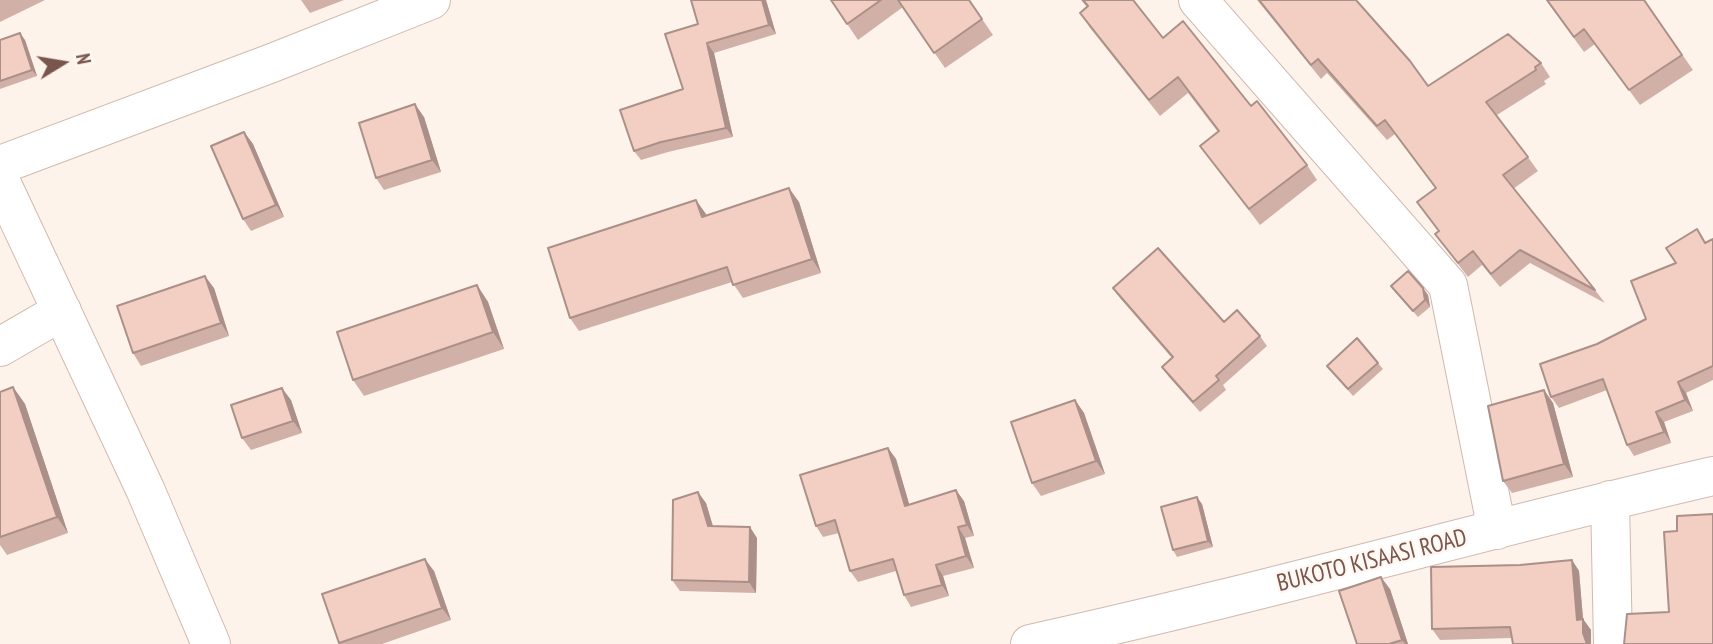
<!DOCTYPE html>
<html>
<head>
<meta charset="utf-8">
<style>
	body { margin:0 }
	#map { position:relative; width:1713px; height:644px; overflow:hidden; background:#fdf3eb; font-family:"PT Sans Narrow",sans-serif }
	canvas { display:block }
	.north { position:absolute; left:28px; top:28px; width:70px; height:70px; -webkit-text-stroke:5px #fff8f2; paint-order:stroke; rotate:79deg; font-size:19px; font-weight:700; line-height:28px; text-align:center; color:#79564d }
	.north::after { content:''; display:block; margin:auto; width:24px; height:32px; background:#79564d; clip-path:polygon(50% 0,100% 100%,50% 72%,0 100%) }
</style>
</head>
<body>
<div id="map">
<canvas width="1713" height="644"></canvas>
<div class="north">N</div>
</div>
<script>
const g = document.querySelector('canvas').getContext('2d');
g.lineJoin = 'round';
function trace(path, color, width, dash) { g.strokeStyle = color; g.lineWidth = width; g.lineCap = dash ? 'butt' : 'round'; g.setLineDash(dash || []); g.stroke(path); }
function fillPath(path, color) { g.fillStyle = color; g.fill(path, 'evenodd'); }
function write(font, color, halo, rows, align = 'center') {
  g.font = font + ' "PT Sans Narrow",sans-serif'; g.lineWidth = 5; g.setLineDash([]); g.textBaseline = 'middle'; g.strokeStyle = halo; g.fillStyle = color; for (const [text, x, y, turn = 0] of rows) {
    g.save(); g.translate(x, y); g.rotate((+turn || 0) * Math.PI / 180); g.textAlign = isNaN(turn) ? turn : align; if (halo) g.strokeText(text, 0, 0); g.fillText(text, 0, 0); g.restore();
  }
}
const minor = new Path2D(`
	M1198 0 1448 285 1497 530
	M0 165 272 63 431 0
	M0 180 145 489 211 644
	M0 347 62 311
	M1610 500 1613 644
	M1030 644C1259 594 1485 529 1713 476`);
const wall = new Path2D(`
	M0 0H45L0 22Z
	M301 0H344L310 13Z
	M766 0 776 34 714 53 733 137 668 152 641 160 634 151 683 89 698 24Z
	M831 0H969L993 35 945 68 903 7 858 40Z
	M1081 0H1133L1163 38 1251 106 1307 165 1317 180 1260 225 1200 146 1218 132 1188 93 1160 116 1090 28 1080 13 1087 7Z
	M1257 0H1356L1428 86 1541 63 1550 77 1544 81 1546 84 1497 115 1538 171 1513 189 1595 290 1605 303 1530 263 1500 287 1482 265 1468 277 1435 234 1438 231 1436 189 1395 134 1387 140 1327 73 1321 79Z
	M1546 0H1644L1693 70 1640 105 1595 44 1584 52Z
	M0 40H25L37 76 0 89Z
	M424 117 441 172 384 190 376 178Z
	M244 132 253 144 284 217 251 231 243 219Z
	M799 202 821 273 743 298 732 282 579 331 570 318 706 214V215Z
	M1713 239V380L1686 393 1693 411 1664 422 1671 443 1634 456 1627 445 1607 390 1559 408 1551 397 1597 344 1646 319 1676 263 1706 242Z
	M477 285 488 302 504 349 364 396 353 380Z
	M1391 286 1423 288 1428 295 1430 307 1418 317Z
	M214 288 229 336 141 366 133 353Z
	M1113 288 1224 322 1260 336 1267 346 1223 385 1226 390 1200 412 1169 377 1162 367 1172 358 1120 298Z
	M1378 363 1383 369 1353 396 1327 366Z
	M13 387 25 404 68 533 7 555 0 545V392Z
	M1544 390 1553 403 1573 477 1512 493 1503 481Z
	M291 400 302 433 251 450 242 438Z
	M1075 400 1084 413 1105 474 1041 496 1032 483Z
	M888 448 896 459 909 505 964 501 974 536 965 538 974 568 943 576 949 596 911 607 904 595 896 571 858 582 850 571 839 533 823 537 816 526Z
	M706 503 713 526 757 538 756 593 680 591 672 580Z
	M1202 504 1213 547 1177 557 1173 550Z
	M1572 560 1579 571 1583 619 1591 630 1512 638 1440 640 1432 629 1520 565Z
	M434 571 451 620 382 644H339L322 594Z
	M1390 589 1408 644H1357Z`);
const shadedWall = new Path2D(`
	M762 0H766L776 34 769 25Z
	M20 33 25 40 37 76 32 70Z
	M707 43 714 53 733 137 726 128Z
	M415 104 424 117 441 172 432 160Z
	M244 132 253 144 284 217 276 205Z
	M789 188 799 202 821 273 812 259Z
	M696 200 706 214 711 230 702 217Z
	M205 276 214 288 229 336 221 323Z
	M477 285 488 302 504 349 493 332Z
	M1423 288 1428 295 1430 307 1425 300Z
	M1678 382 1686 393 1693 411 1685 400Z
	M13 387 25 404 68 533 57 517Z
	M282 388 291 400 302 433 293 421Z
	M1544 390 1553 403 1573 477 1564 464Z
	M1075 400 1084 413 1105 474 1096 461Z
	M1656 412 1664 422 1671 443 1664 432Z
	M888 448 896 459 913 517 905 506Z
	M956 490 964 501 974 536 967 525Z
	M698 492 706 503 716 537 708 526Z
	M1197 497 1202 504 1213 547 1208 541Z
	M750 527 757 538 756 593 749 582Z
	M958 527 965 538 974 568 966 556Z
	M425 559 434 571 451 620 442 608Z
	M1572 560 1579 571 1583 619 1591 630V644H1587L1577 620Z
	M936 565 943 576 949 596 942 585Z
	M1381 577 1390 589 1408 644H1405L1402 640Z`);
const building = new Path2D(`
	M691 0H762L769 25 707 43 726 128 661 142 634 151 620 110 683 89 665 34 698 24Z
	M831 0H881L847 24Z
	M898 0H969L982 19 934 53Z
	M1083 0H1133L1163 38 1183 21 1251 106 1257 101 1307 165 1249 209 1200 146 1219 131 1178 77 1149 100 1080 13 1088 6Z
	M1259 0H1356L1410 61 1428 86 1508 34 1541 63 1535 67 1536 70 1486 102 1528 157 1503 175 1595 290 1520 250 1491 274 1473 251 1458 263 1435 234 1439 231 1417 202 1436 188 1385 120 1377 126 1318 59 1311 65Z
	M1547 0H1644L1682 55 1629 90 1584 29 1574 37Z
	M20 33 32 70 0 81V40Z
	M415 104 432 160 376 178 359 123Z
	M244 132 276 205 243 219 211 146Z
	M789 188 812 259 733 285 727 267 570 318 548 248 696 200 702 217Z
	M1697 229 1705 243 1713 239V366L1678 382 1685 400 1656 412 1664 432 1627 445 1603 379 1551 397 1540 364 1597 344 1646 319 1631 281 1676 263 1666 248Z
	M1158 248 1224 322 1237 310 1260 336 1216 376 1219 380 1193 402 1162 367 1173 357 1113 288Z
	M1408 271 1423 288 1425 300 1413 311 1391 286Z
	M205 276 221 323 133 353 117 306Z
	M477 285 493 332 353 380 337 332Z
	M1357 338 1378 363 1348 389 1327 366Z
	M13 387 57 517 0 537V392Z
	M282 388 293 421 242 438 231 405Z
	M1544 390 1564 464 1503 481 1488 406Z
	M1075 400 1096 461 1032 483 1011 422Z
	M888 448 905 506 956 490 967 525 958 527 966 556 936 565 942 585 904 595 893 559 850 571 835 520 816 526 800 475Z
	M698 492 708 526 750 527 749 582 672 580 673 500Z
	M1197 497 1208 541 1173 550 1161 507Z
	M1713 514V644H1624L1627 614 1669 612 1664 532 1677 531V516Z
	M425 559 442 608 339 643 322 594Z
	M1572 560 1577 620 1583 619V633L1587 644H1513L1510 627 1432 629 1431 567 1520 565Z
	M1381 577 1402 640 1389 644H1357L1339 591Z`);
const streetNames = [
	["BUKOTO KISAASI ROAD",1372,561,-14]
];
trace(minor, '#d0b9af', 40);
trace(minor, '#fff', 38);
fillPath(wall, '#d1b1a7');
fillPath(shadedWall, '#aa9088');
fillPath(building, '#f3cec2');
trace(building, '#aa9088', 2);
write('24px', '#79564d', '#fff8f2', streetNames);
</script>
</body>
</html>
